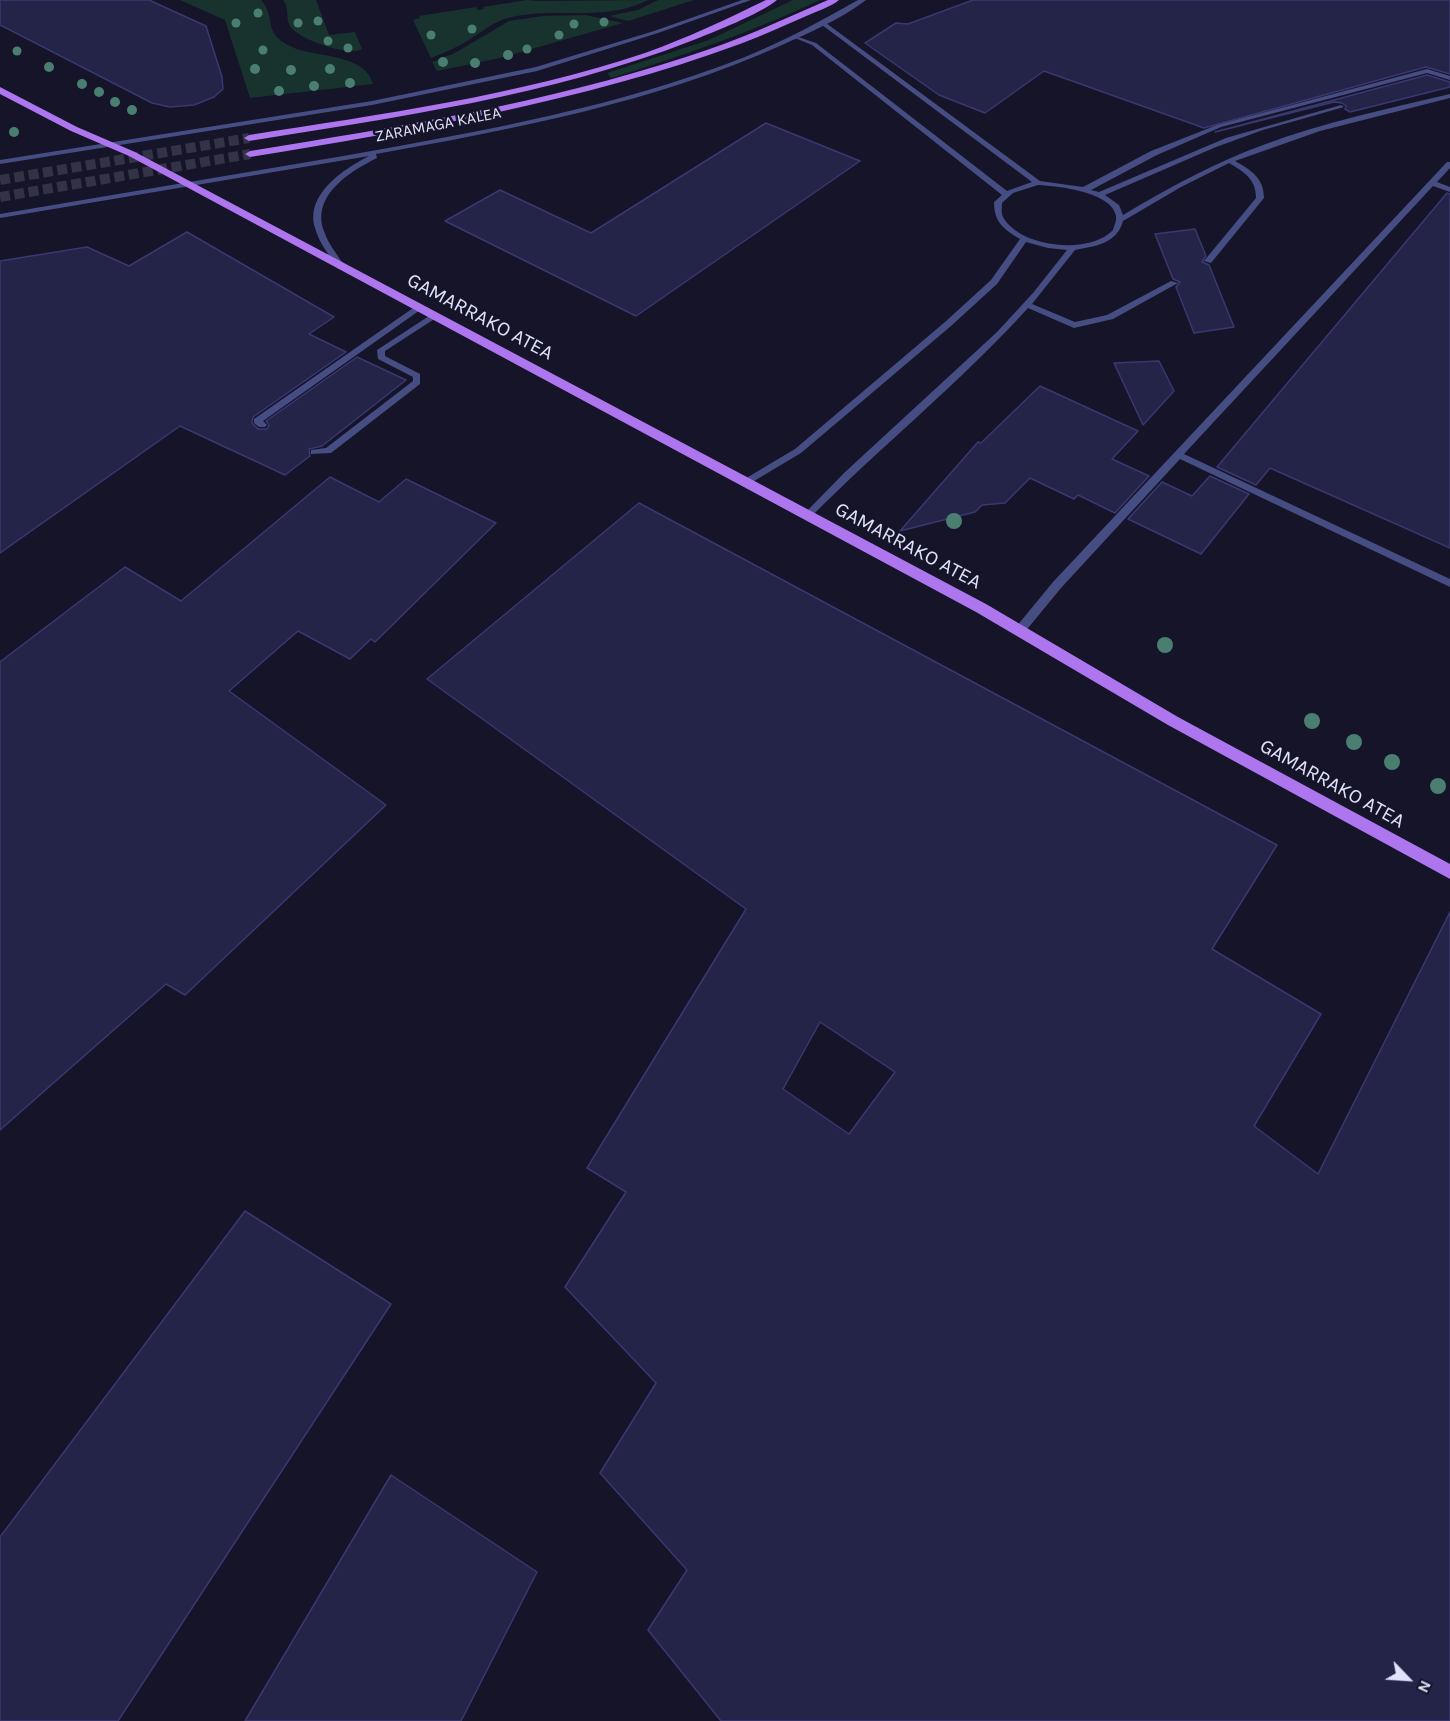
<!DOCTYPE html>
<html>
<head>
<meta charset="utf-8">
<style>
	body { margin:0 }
	#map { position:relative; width:1450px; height:1721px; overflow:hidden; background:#151429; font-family:Karla,sans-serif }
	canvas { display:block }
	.north { position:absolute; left:1378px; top:1649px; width:60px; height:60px; -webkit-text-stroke:4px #151429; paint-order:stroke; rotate:115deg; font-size:16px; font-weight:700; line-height:24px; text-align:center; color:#e0e2fb }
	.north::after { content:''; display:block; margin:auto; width:21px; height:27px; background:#e0e2fb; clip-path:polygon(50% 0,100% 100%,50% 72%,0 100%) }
</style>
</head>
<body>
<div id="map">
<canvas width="1450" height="1721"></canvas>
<div class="north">N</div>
</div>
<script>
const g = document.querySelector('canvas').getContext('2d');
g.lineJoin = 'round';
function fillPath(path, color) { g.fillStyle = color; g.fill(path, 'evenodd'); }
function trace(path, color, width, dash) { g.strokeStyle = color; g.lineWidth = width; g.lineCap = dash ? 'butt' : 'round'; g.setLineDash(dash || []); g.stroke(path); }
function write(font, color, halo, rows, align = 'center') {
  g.font = font + ' Karla,sans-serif'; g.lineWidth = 5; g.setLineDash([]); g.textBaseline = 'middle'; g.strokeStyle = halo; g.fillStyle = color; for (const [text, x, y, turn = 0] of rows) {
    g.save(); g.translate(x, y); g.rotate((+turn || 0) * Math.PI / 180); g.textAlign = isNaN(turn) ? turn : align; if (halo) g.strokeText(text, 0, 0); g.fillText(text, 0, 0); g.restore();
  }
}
const green = new Path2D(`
	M180 0H261C277 18 261 33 292 47 316 58 365 53 373 84L250 98 225 20Z
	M283 0H316L329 35 355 32 362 49C350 57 299 40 290 26 285 17 290 8 283 0Z
	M527 0 539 1 648 0C607 22 557 7 512 17 493 21 481 33 464 43 453 49 442 54 431 58L413 20 420 18 419 16 476 7 478 10 484 9 483 7Z
	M658 0H694L628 21 609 16 638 10Z
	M793 0H820C752 32 682 56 611 78L607 73 709 40Z
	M585 15 623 23 500 58 437 71 432 62 455 53 509 21 543 16Z`);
const building = new Path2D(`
	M0 0H149L206 26 222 77 223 89 214 97 194 105 170 107 152 103 0 25Z
	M973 0H1450V74L1426 67 1204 128 1044 71 985 113 939 95 865 43 896 23 908 24Z
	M1427 75 1450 82V87L1350 112 1345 109 1346 106 1342 103 1334 102 1215 132Z
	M766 123 860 161 636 316 445 221 500 190 591 233Z
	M1447 193 1450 194V548L1270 468 1256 485 1217 467Z
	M1195 229 1206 256 1202 262 1209 265 1234 327 1194 333 1176 287 1180 282 1173 279 1155 234Z
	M187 232 334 317 309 334 346 352 253 417 252 423 258 429H267L269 425 266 421 357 357 406 380 322 446 309 449 310 456 285 475 180 426 0 553V261L87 247 129 266Z
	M1159 361 1174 391 1143 425 1114 363Z
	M1040 386 1138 431 1112 459 1149 476 1115 513 1078 495 1074 499 1030 478 1005 503 982 505 975 512 900 531 978 442 981 443Z
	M1210 476 1249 494 1201 554 1128 519 1162 482 1192 496Z
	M330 477 379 502 406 479 496 523 375 642 371 639 350 659 298 631 229 691 386 805 185 995 166 984 0 1130V662L125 567 181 601Z
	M639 503 1277 845 1212 949 1321 1014 1254 1126 1318 1174 1450 912V1721H721L648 1630 687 1570 600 1473 656 1383 565 1287 626 1192 587 1168 746 909 427 679ZM820 1022 895 1072 849 1134 783 1089Z
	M245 1211 391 1304 118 1721H0V1537Z
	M391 1475 537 1572 461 1721H245Z`);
const primaryTunnel = new Path2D(`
	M0 180 249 138
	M0 197 250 154`);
const service = new Path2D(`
	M822 23H826L1040 181 1083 187 1151 151 1217 125 1427 69 1450 76V80L1427 73 1221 127 1157 155 1091 190 1099 192 1226 138 1341 105 1344 107 1263 130 1216 147 1105 195 1119 205 1123 215C1168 188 1214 163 1263 145 1324 122 1387 109 1450 94V98L1320 131 1235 161C1251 170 1264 178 1264 198L1211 263 1204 261 1256 198C1256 179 1244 172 1229 163L1181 187 1123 221C1117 244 1095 246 1075 250L1032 304 1075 322 1107 315 1171 281 1178 283 1113 319 1074 328 1028 308C960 383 881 446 810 518H804V514L844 473 997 332 1033 293 1067 250 1048 248 1026 242 997 284 951 326 801 453 749 484H743V480L795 449 945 322 991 280 1020 239C1004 229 994 223 994 202L1002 195 812 45 795 38V36L816 43 1007 191 1032 182 822 25ZM1038 185C1058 186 1112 192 1116 216 1117 220 1114 226 1113 230 1090 255 1020 248 1003 217 1001 213 1002 208 1002 203L1013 193Z
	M1447 162H1450V168L1437 182 1450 187V192L1433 186 1184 454 1450 579V587L1180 459 1061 588 1024 633H1016L1015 630 1016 627 1053 582Z
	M416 306 423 308 263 421 267 425 265 427H259L254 423V419Z
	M432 314 439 316 385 351V356L420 374V384L331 453 311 454V450L326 448 413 381V377L378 359 377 350Z`);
const minor = new Path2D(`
	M742 0H751L658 33 537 71 372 105 0 164V160L372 101 536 67 654 31Z
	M858 0H866C843 18 809 33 782 45 653 103 514 129 376 154L377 158C351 171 311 195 324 231 328 244 338 255 345 267L344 269H338C330 256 319 243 315 228 305 194 344 169 369 156L0 218V214C116 194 233 175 349 155 483 131 618 107 745 57 784 41 821 21 858 0Z`);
const primary = new Path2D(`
	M766 0H777C760 14 714 32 691 41 550 96 399 117 249 141L244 138 249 135C382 114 517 96 645 53 687 38 727 19 766 0Z
	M828 0H839C832 6 820 10 811 14 787 24 764 35 740 44 582 102 416 130 250 157L245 154 250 151C398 127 546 103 689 56 737 41 782 20 828 0Z
	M0 87 77 127 135 152 986 604 1178 717 1450 864V879L1168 725 976 612 129 156 71 131 0 94Z`);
const trees = [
	[258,13,4.5],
	[318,21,4.5],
	[604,22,4.5],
	[236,23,4.5],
	[298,23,4.5],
	[574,24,4.5],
	[472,29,4.5],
	[431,35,4.5],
	[559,35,4.5],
	[328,41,4.5],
	[348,48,4.5],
	[527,49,4.5],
	[263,50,4.5],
	[17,51,4.5],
	[508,55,5],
	[443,62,5],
	[475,63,5],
	[49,67,5],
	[255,69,5],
	[330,69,5],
	[291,70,5],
	[350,83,5],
	[82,84,5],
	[314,86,5],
	[279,91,5],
	[99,92,5],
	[115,102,5],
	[132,110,5],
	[14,132,5],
	[954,521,8],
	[1165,645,8],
	[1312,721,8],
	[1354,742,8],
	[1392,762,8],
	[1438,786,8]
];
const farStreetnames = [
	["ZARAMAGA KALEA",438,125,-11]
];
const streetNames = [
	["GAMARRAKO ATEA",480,317,28],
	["GAMARRAKO ATEA",908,546,28],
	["GAMARRAKO ATEA",1332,784,29]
];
fillPath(green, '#18332d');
fillPath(building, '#242348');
trace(building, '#3a3871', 1.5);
trace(primaryTunnel, '#333348', 10, [10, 4.5]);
fillPath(service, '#454d82');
fillPath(minor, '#454d82');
fillPath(primary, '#ad75ee');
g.fillStyle = '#497e71';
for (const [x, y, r] of trees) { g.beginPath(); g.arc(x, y, r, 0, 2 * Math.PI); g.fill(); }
write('16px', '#e0e2fb', '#151429', farStreetnames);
write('20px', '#e0e2fb', '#151429', streetNames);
</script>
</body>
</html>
